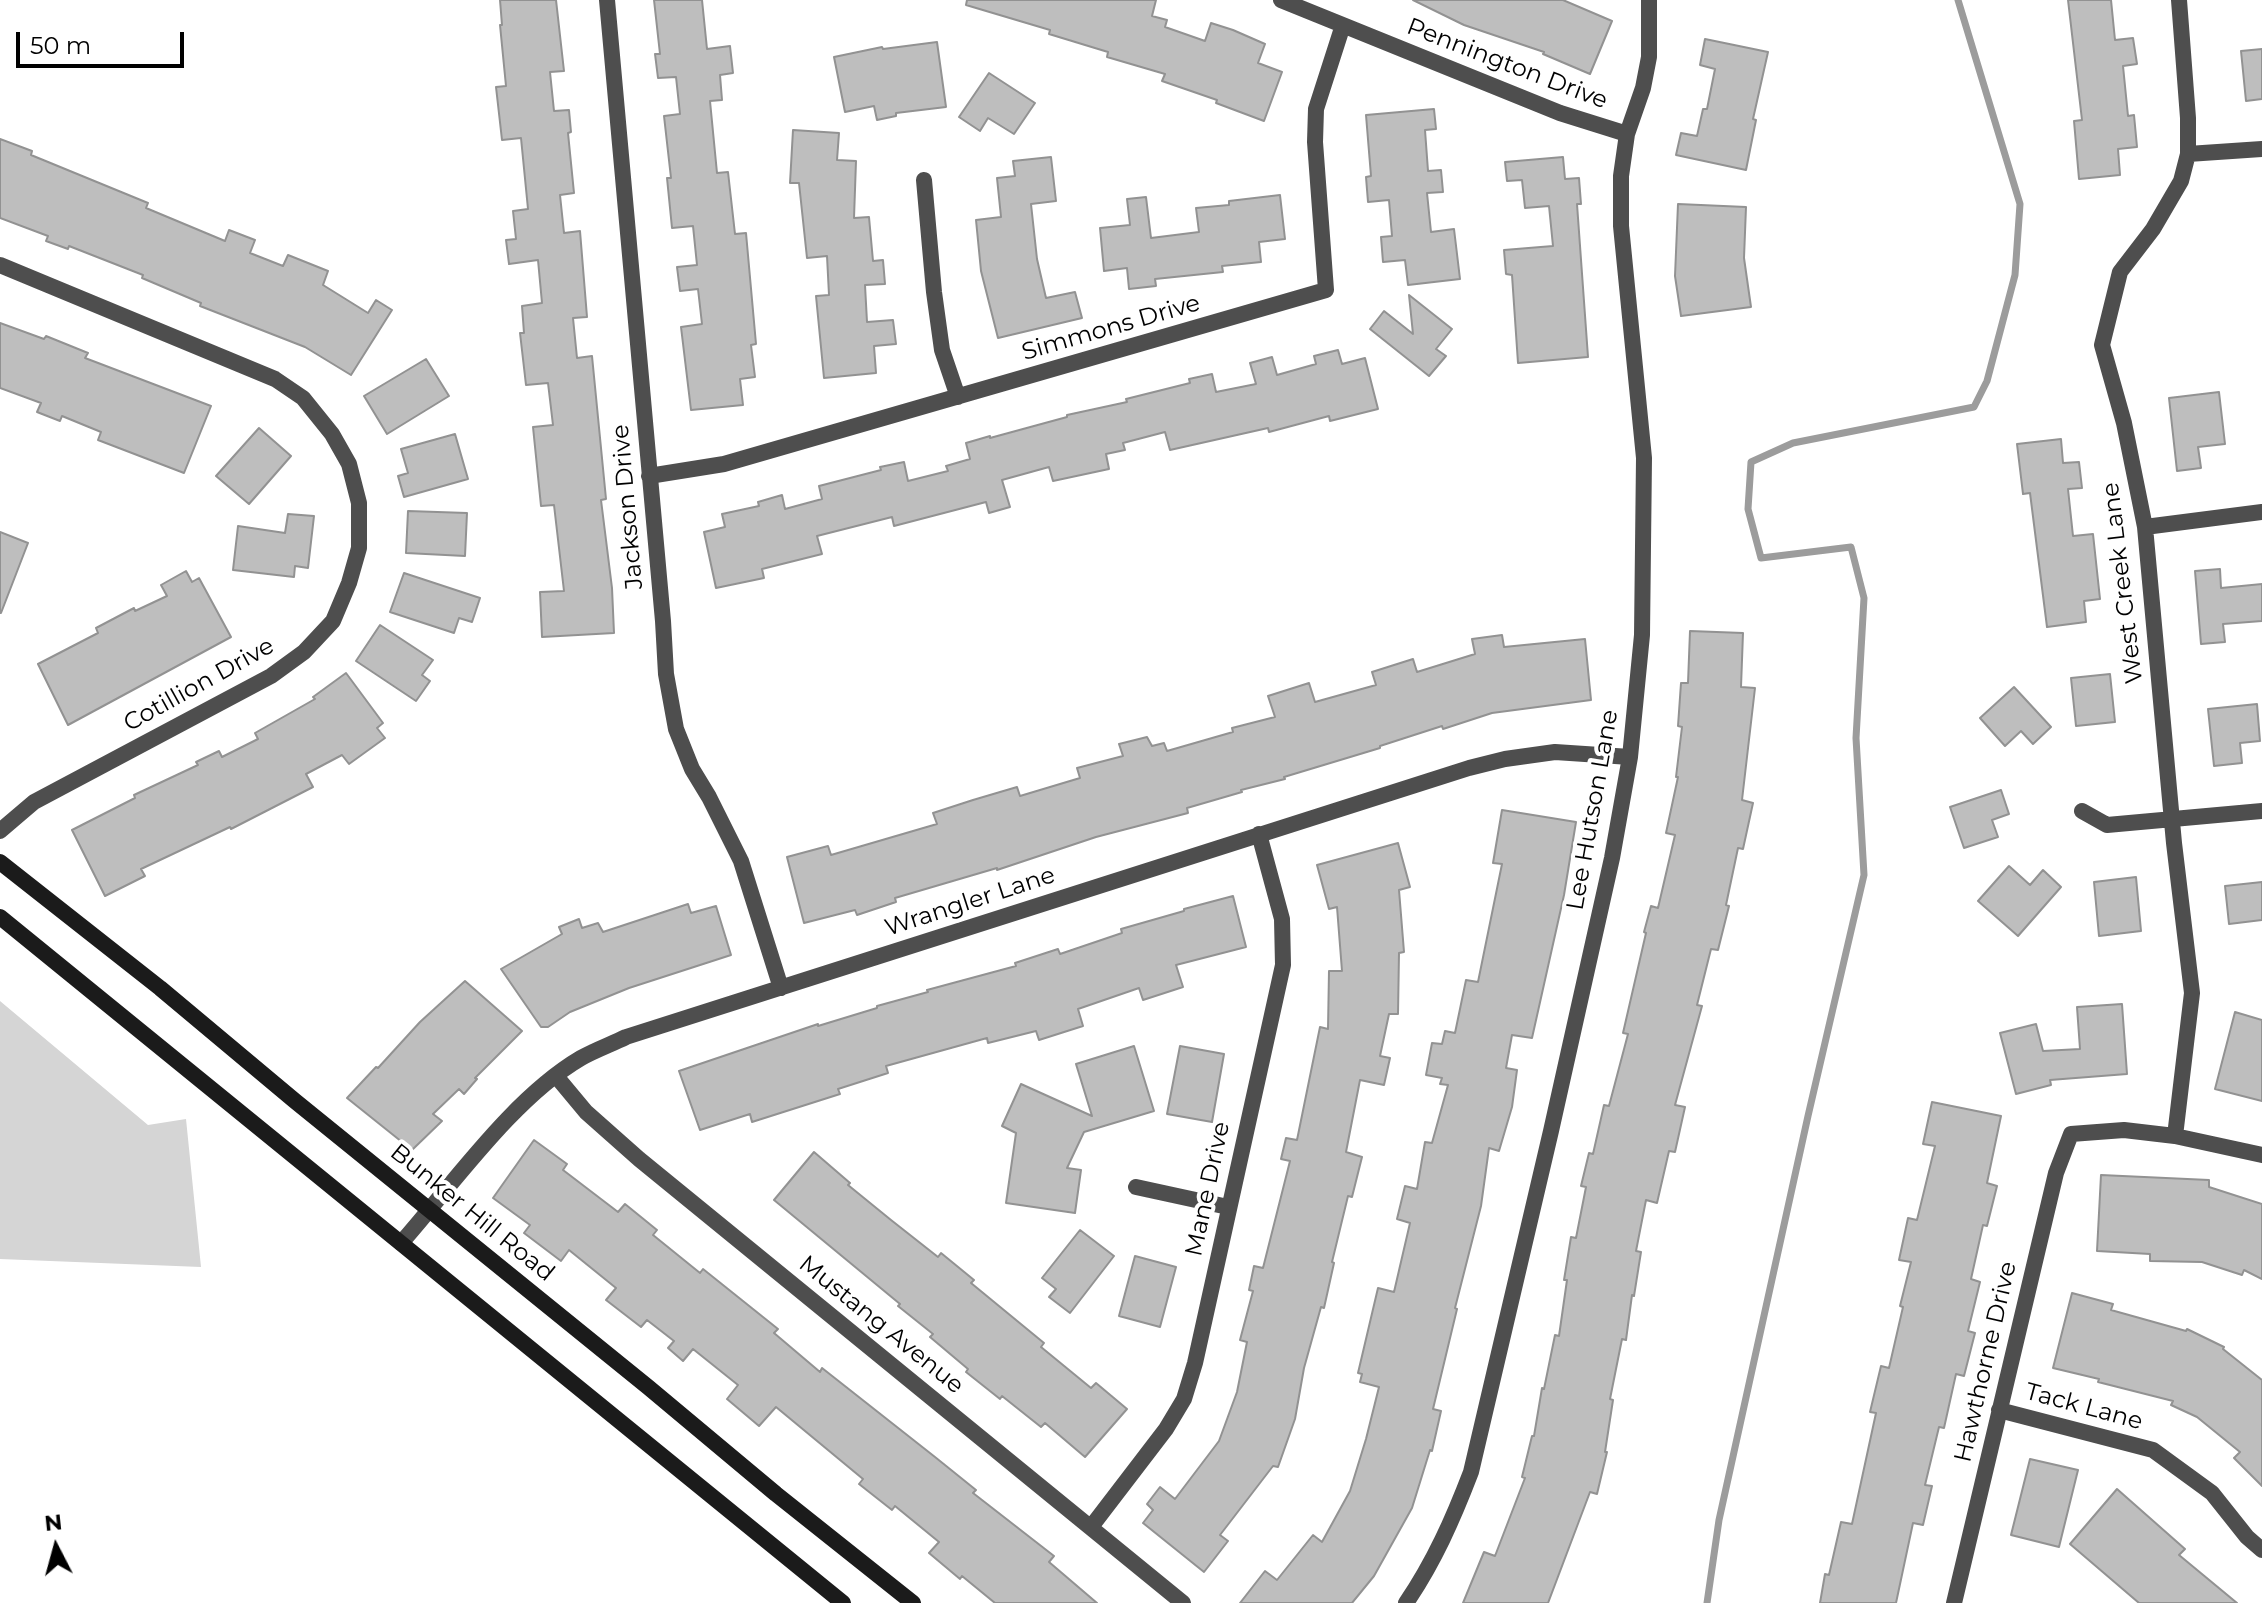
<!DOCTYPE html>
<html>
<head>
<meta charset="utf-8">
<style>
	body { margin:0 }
	#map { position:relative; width:2262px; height:1603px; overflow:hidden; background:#fff; font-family:Montserrat,sans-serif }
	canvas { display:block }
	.north { position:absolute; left:16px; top:1507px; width:80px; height:80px; -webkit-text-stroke:6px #fff; paint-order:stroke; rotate:354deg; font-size:22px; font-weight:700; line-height:32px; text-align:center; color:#000 }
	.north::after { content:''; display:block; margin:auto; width:28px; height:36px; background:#000; clip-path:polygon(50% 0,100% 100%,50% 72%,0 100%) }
	.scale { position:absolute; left:16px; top:32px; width:168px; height:36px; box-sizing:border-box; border:4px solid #000; border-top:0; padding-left:10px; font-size:24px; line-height:28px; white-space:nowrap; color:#000; -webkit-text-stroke:6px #fff; paint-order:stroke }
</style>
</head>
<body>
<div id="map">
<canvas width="2262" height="1603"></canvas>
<div class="north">N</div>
<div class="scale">50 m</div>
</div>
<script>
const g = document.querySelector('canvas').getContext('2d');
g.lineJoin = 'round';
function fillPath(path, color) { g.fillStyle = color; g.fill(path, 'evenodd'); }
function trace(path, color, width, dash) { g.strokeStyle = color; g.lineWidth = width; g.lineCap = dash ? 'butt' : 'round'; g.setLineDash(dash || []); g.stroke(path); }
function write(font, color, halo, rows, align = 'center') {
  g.font = font + ' Montserrat,sans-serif'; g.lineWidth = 8; g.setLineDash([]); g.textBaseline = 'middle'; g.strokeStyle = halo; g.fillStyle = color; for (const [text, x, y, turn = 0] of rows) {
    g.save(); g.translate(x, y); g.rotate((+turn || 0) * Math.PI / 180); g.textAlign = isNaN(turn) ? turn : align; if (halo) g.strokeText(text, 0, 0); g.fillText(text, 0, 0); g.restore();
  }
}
const green = new Path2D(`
	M0 1001 148 1125 186 1119 201 1267 0 1259Z`);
const stream = new Path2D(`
	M1707 1603 1719 1520 1808 1116 1864 875 1856 738 1864 598 1851 547 1761 558 1748 509 1751 462 1793 443 1974 407 1987 381 2015 275 2020 204 1958 0`);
const building = new Path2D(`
	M500 0H556L564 71 550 72 554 111 569 110 571 132 568 133 574 193 560 195 564 233 580 231 587 317 573 318 577 358 592 356 606 499 601 500 612 588 614 633 542 637 540 592 564 591 554 505 541 506 533 427 553 425 548 383 526 385 520 333H524L522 306 542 303 538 260 509 264 506 240 516 239 513 211 528 209 521 138 502 140 496 87 506 86 500 25H502Z
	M654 0H702L707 49 730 46 733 73 720 75 722 100 710 101 717 173 728 172 735 234 746 233 756 344 751 345 755 377 740 379 743 405 691 410 681 327 702 324 698 289 680 291 677 267 697 265 693 226 672 228 667 178H671L664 116 680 114 676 77 658 78 655 54H660Z
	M967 0H1156L1152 16 1167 20 1165 27 1205 41 1211 23 1233 30 1265 44 1258 63 1282 72 1264 121 1216 103 1217 100 1162 81 1165 74 1107 57 1108 52 1049 34 1050 30 966 5Z
	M1413 0H1563L1612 21 1590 74 1543 54 1544 52 1464 25Z
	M2068 0H2111L2115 40 2133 38 2137 64 2123 66 2128 116 2134 115 2137 147 2118 149 2120 175 2079 179 2074 121 2082 120Z
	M1705 39 1768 52 1753 119 1756 120 1746 170 1676 155 1681 133 1697 136 1703 109H1707L1715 69 1700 65Z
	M937 42 946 107 896 113V116L877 120 874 106 845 112 834 57 882 47 883 49Z
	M2262 49V99L2246 101 2241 51Z
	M989 73 1035 103 1014 134 988 118 980 131 959 117Z
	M1434 109 1436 129 1425 130 1428 171 1441 170 1443 192 1427 193 1431 232 1454 229 1460 279 1408 285 1405 260 1383 262 1381 237 1392 236 1389 200 1368 202 1366 177 1371 176 1366 115Z
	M793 130 839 133 837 160 856 161 854 218 869 217 873 261 883 260 885 284 865 285 867 322 893 320 896 344 874 346 876 373 824 378 816 296 829 295 827 256 807 258 799 183H790Z
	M0 139 32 151 31 155 148 203 146 208 225 241 229 230 255 240 250 253 283 266 288 255 328 271 323 285 368 313 376 300 392 310 351 375 305 347 200 306 201 303 142 278 143 275 69 246 68 249 46 241 48 236 0 218Z
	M1051 157 1056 201 1031 204 1037 259 1046 298 1075 292 1082 318 998 338 981 271 976 220 1001 217 997 178 1015 176 1013 161Z
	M1563 157 1565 179 1579 178 1581 204H1577L1588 357 1518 363 1512 275 1506 274 1504 250 1553 246 1549 206 1525 208 1522 180 1507 181 1505 162Z
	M1280 195 1285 239 1259 242 1261 262 1222 266 1223 272 1155 279 1156 286 1129 289 1127 268 1104 271 1100 228 1130 225 1127 199 1146 197 1151 238 1199 232 1196 208 1229 205V201Z
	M1678 204 1746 207 1744 258 1751 307 1681 316 1675 276Z
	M1409 295 1452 329 1436 349 1446 356 1429 376 1370 329 1384 311 1413 334Z
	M0 323 44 339 46 336 88 353 85 358 211 406 184 473 98 440 101 432 62 416 60 421 37 412 41 403 0 388Z
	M1338 350 1342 364 1365 358 1378 409 1330 421 1329 416 1269 432 1268 428 1170 450 1165 432 1123 443 1125 450 1106 454 1109 469 1053 481 1049 467 1002 480 1010 507 989 513 986 502 894 526 892 517 817 536 822 554 762 569 764 578 716 588 704 532 725 527 722 514 759 506 758 502 782 495 785 509 822 499 819 486 881 470 880 467 904 462 908 481 948 471 946 466 970 459 966 443 990 436V438L1067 417V415L1127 402 1126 399 1190 383 1189 379 1212 374 1216 392 1256 384 1250 363 1272 357 1277 375 1316 364 1314 356Z
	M426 359 449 396 387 434 364 396Z
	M2219 392 2225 444 2198 447 2201 468 2177 471 2169 398Z
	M259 428 291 456 249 504 216 476Z
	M455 434 468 479 404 497 398 476 408 473 401 449Z
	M2061 439 2063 463 2079 462 2082 488 2068 489 2073 536 2093 534 2100 599 2084 601 2086 622 2047 627 2030 493 2023 494 2017 444Z
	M408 511 467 513 465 556 406 553Z
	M288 514 314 516 308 568 295 566 294 577 233 570 238 526 285 533Z
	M0 532 28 543 1 613H0Z
	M2220 569 2221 588 2262 584V621L2223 624 2225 642 2201 644 2195 571Z
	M186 571 192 582 199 578 231 637 68 725 38 664 98 633 96 628 134 608 135 611 167 596 161 585Z
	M404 573 480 598 472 622 459 618 454 633 390 612Z
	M380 625 433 660 422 675 430 681 416 701 356 661Z
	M1690 631 1743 633 1741 687 1755 688 1742 800 1753 803 1743 849 1738 848 1726 905 1729 906 1718 950 1711 949 1697 1005 1702 1006 1675 1105 1685 1107 1675 1152 1669 1151 1657 1203 1646 1200 1636 1251 1641 1252 1634 1296 1632 1295 1626 1340 1622 1339 1610 1399 1613 1400 1605 1452H1607L1597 1494 1590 1492 1548 1603H1463L1484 1552 1495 1556 1525 1478 1522 1477 1532 1436H1534L1542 1388 1544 1389 1555 1335 1559 1336 1567 1280H1564L1571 1237 1576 1238 1586 1187 1581 1186 1589 1153 1593 1154 1604 1105 1609 1106 1628 1034 1623 1033 1646 933 1644 932 1651 906 1658 908 1675 835 1666 833 1678 777H1676L1682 727 1678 726 1681 683H1688Z
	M1502 635 1504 647 1585 639 1591 700 1492 713 1443 729 1442 726 1380 746V748L1284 777 1285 779 1241 790 1242 792 1187 808 1188 813 1096 837 997 870V868L895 898 896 902 857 915 855 910 804 923 787 857 828 846 831 855 937 824 933 813 973 800 1017 787 1020 796 1080 778 1077 768 1123 756 1119 744 1147 737 1152 746 1164 743 1167 751 1233 732 1232 728 1275 717 1268 696 1309 683 1315 702 1376 685 1372 672 1413 659 1417 672 1475 654 1472 639Z
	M346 673 383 723 377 728 385 738 349 764 342 755 306 774 313 787 231 829 230 827 141 869 145 876 105 896 72 830 135 798 134 795 198 765 196 762 219 751 222 757 258 739 255 733 315 699 313 697Z
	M2110 674 2115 722 2076 726 2071 678Z
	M2014 687 2051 727 2033 744 2021 731 2005 746 1980 718Z
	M2257 704 2260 741 2240 743 2242 763 2214 766 2208 709Z
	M2001 790 2009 814 1992 820 1998 837 1964 848 1950 807Z
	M1502 810 1576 822 1564 895 1532 1038 1512 1035 1506 1068 1517 1070 1512 1107 1499 1151 1489 1148 1481 1206 1455 1308 1457 1309 1433 1409 1441 1411 1432 1451 1430 1450 1412 1508 1374 1576 1352 1603H1240L1265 1571 1277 1580 1313 1535 1322 1542 1350 1491 1366 1439 1379 1387 1360 1382 1362 1374 1358 1373 1378 1288 1394 1292 1410 1223 1397 1219 1405 1186 1417 1189 1425 1142 1432 1143 1448 1085 1440 1084 1442 1078 1426 1075 1432 1043 1442 1044 1445 1031 1455 1033 1466 980 1478 982 1502 864 1493 863Z
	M1398 843 1410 887 1399 890 1404 952 1399 953 1398 1014H1389L1380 1056 1390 1058 1384 1085 1360 1080 1346 1152 1362 1157 1352 1197 1348 1196 1332 1262 1334 1263 1324 1308 1321 1307 1304 1368 1295 1419 1278 1467 1273 1466 1220 1535 1228 1541 1204 1572 1143 1523 1153 1510 1147 1504 1160 1487 1175 1499 1219 1441 1237 1392 1247 1342 1240 1340 1253 1291 1249 1290 1254 1266 1263 1268 1290 1161 1281 1159 1286 1138 1297 1140 1320 1027 1328 1029 1329 971H1342L1337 907 1329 909 1317 865Z
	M2009 866 2030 885 2043 870 2061 887 2018 936 1978 901Z
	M2136 877 2141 931 2099 936 2094 882Z
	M2262 882V920L2229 924 2225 886Z
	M1233 896 1246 947 1176 965 1183 987 1143 1000 1139 988 1078 1009 1083 1026 1039 1040 1036 1031 988 1043 987 1038 886 1066 888 1073 838 1089 840 1094 752 1122 750 1114 700 1130 679 1071 818 1024V1026L877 1008V1006L928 992 927 990 1016 966 1015 963 1058 949 1060 954 1122 933 1121 929 1184 911V909Z
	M688 904 691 913 716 906 731 955 629 988 570 1012 548 1027H541L501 969 562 934 559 927 579 919 582 928 598 923 603 932Z
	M465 981 522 1031 475 1078 477 1079 464 1094 459 1089 433 1114 442 1121 412 1150 347 1098 376 1067 378 1068 420 1022Z
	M2122 1004 2127 1074 2050 1080 2051 1085 2016 1094 2000 1033 2036 1024 2043 1051 2080 1049 2077 1007Z
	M2235 1012 2262 1020V1101L2215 1089Z
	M1134 1046 1154 1111 1084 1132 1067 1168 1081 1170 1075 1213 1006 1203 1016 1133 1002 1126 1021 1084 1092 1116 1076 1064Z
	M1180 1046 1224 1054 1212 1122 1167 1114Z
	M1932 1102 2001 1116 1987 1183 1997 1186 1987 1226 1983 1225 1971 1279 1980 1282 1968 1331 1975 1333 1964 1376 1956 1374 1944 1428 1939 1427 1925 1485 1932 1486 1923 1525 1913 1523 1896 1603H1820L1825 1574 1829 1575 1841 1522 1852 1524 1876 1413 1870 1412 1881 1366 1889 1368 1903 1307 1900 1306 1911 1262 1899 1260 1908 1218 1917 1220 1935 1146 1923 1144Z
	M534 1140 567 1164 563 1170 618 1212 625 1204 657 1230 653 1235 700 1273 703 1269 778 1329 774 1333 820 1372 822 1368 935 1457 976 1490 973 1493 1054 1556 1049 1562 1097 1603H995L962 1576 960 1579 929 1553 939 1542 895 1506 892 1510 859 1484 863 1479 776 1407 759 1426 727 1399 738 1385 693 1349 683 1361 668 1348 674 1341 647 1320 641 1327 606 1300 616 1288 569 1250 561 1261 524 1233 530 1225 493 1198Z
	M814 1152 850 1183 848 1185 891 1220 938 1257 941 1253 974 1280 971 1283 1044 1343 1041 1347 1091 1388 1096 1383 1127 1409 1085 1457 1045 1423 1041 1427 1002 1396 1000 1399 966 1372 968 1369 930 1337 933 1334 898 1306 900 1304 774 1200Z
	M2101 1175 2209 1180V1187L2262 1204V1279L2244 1270 2242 1275 2202 1262 2150 1261V1254L2097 1251Z
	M1080 1230 1114 1256 1070 1313 1049 1297 1056 1289 1042 1278Z
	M1135 1256 1176 1267 1160 1327 1119 1316Z
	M2072 1293 2113 1304 2111 1310 2186 1331 2187 1329 2224 1347 2223 1349 2262 1380V1486L2234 1458 2240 1452 2197 1417 2171 1405 2173 1401 2098 1382 2099 1379 2053 1368Z
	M2030 1459 2078 1470 2059 1547 2011 1535Z
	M2117 1489 2185 1549 2179 1555 2237 1603H2139L2070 1544Z`);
const street = new Path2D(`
	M607 0 663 621 666 674 676 729 692 769 709 797 741 861 781 988
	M1281 0 1560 113 1627 134
	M2188 154 2262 149
	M924 180 934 292 942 350 958 397
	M0 265 275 379 303 398 332 434 349 464 359 503V548L349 583 333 621 304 652 271 676 34 802 0 831
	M649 476 724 464 1326 290 1315 142 1316 109 1343 25
	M2145 527 2262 512
	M2082 811 2107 825 2262 811
	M556 1076 586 1112 639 1159 1183 1603
	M2175 1136 2192 993 2174 843 2145 527 2124 423 2102 345 2120 272 2153 229 2181 181 2188 154V118L2179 0
	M1136 1187 1228 1207
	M401 1243C454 1183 513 1098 581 1058 595 1050 612 1044 626 1037L1469 768 1505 759 1555 752 1630 757
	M1999 1410 2153 1450 2212 1493 2247 1537 2262 1550
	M1091 1527 1166 1429 1184 1399 1195 1363 1283 965 1282 919 1259 834
	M1406 1603C1434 1562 1453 1519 1471 1472L1551 1131 1612 858 1630 757 1642 635 1644 458 1621 226V176L1627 134 1643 88 1649 57V0
	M1954 1603 2056 1173 2071 1134 2124 1130 2175 1136 2262 1155`);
const secondary = new Path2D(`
	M0 862 160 988 295 1101 648 1387 776 1494 913 1603
	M0 917 843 1603`);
const streetNames = [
	["Pennington Drive",1507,64,21],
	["Simmons Drive",1111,328,-16],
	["Jackson Drive",628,507,-95],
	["West Creek Lane",2123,583,-97],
	["Cotillion Drive",199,685,-29],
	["Lee Hutson Lane",1593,810,-80],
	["Wrangler Lane",970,902,-18],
	["Mane Drive",1208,1189,-78],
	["Bunker Hill Road",472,1213,39],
	["Mustang Avenue",881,1325,39],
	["Hawthorne Drive",1986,1362,-77],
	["Tack Lane",2084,1407,15]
];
fillPath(green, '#d5d5d5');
trace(stream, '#9c9c9c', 7);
fillPath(building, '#bebebe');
trace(building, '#929292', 2);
trace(street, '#4e4e4e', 16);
trace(secondary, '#1b1b1b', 16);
write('24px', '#000', '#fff', streetNames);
</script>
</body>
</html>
